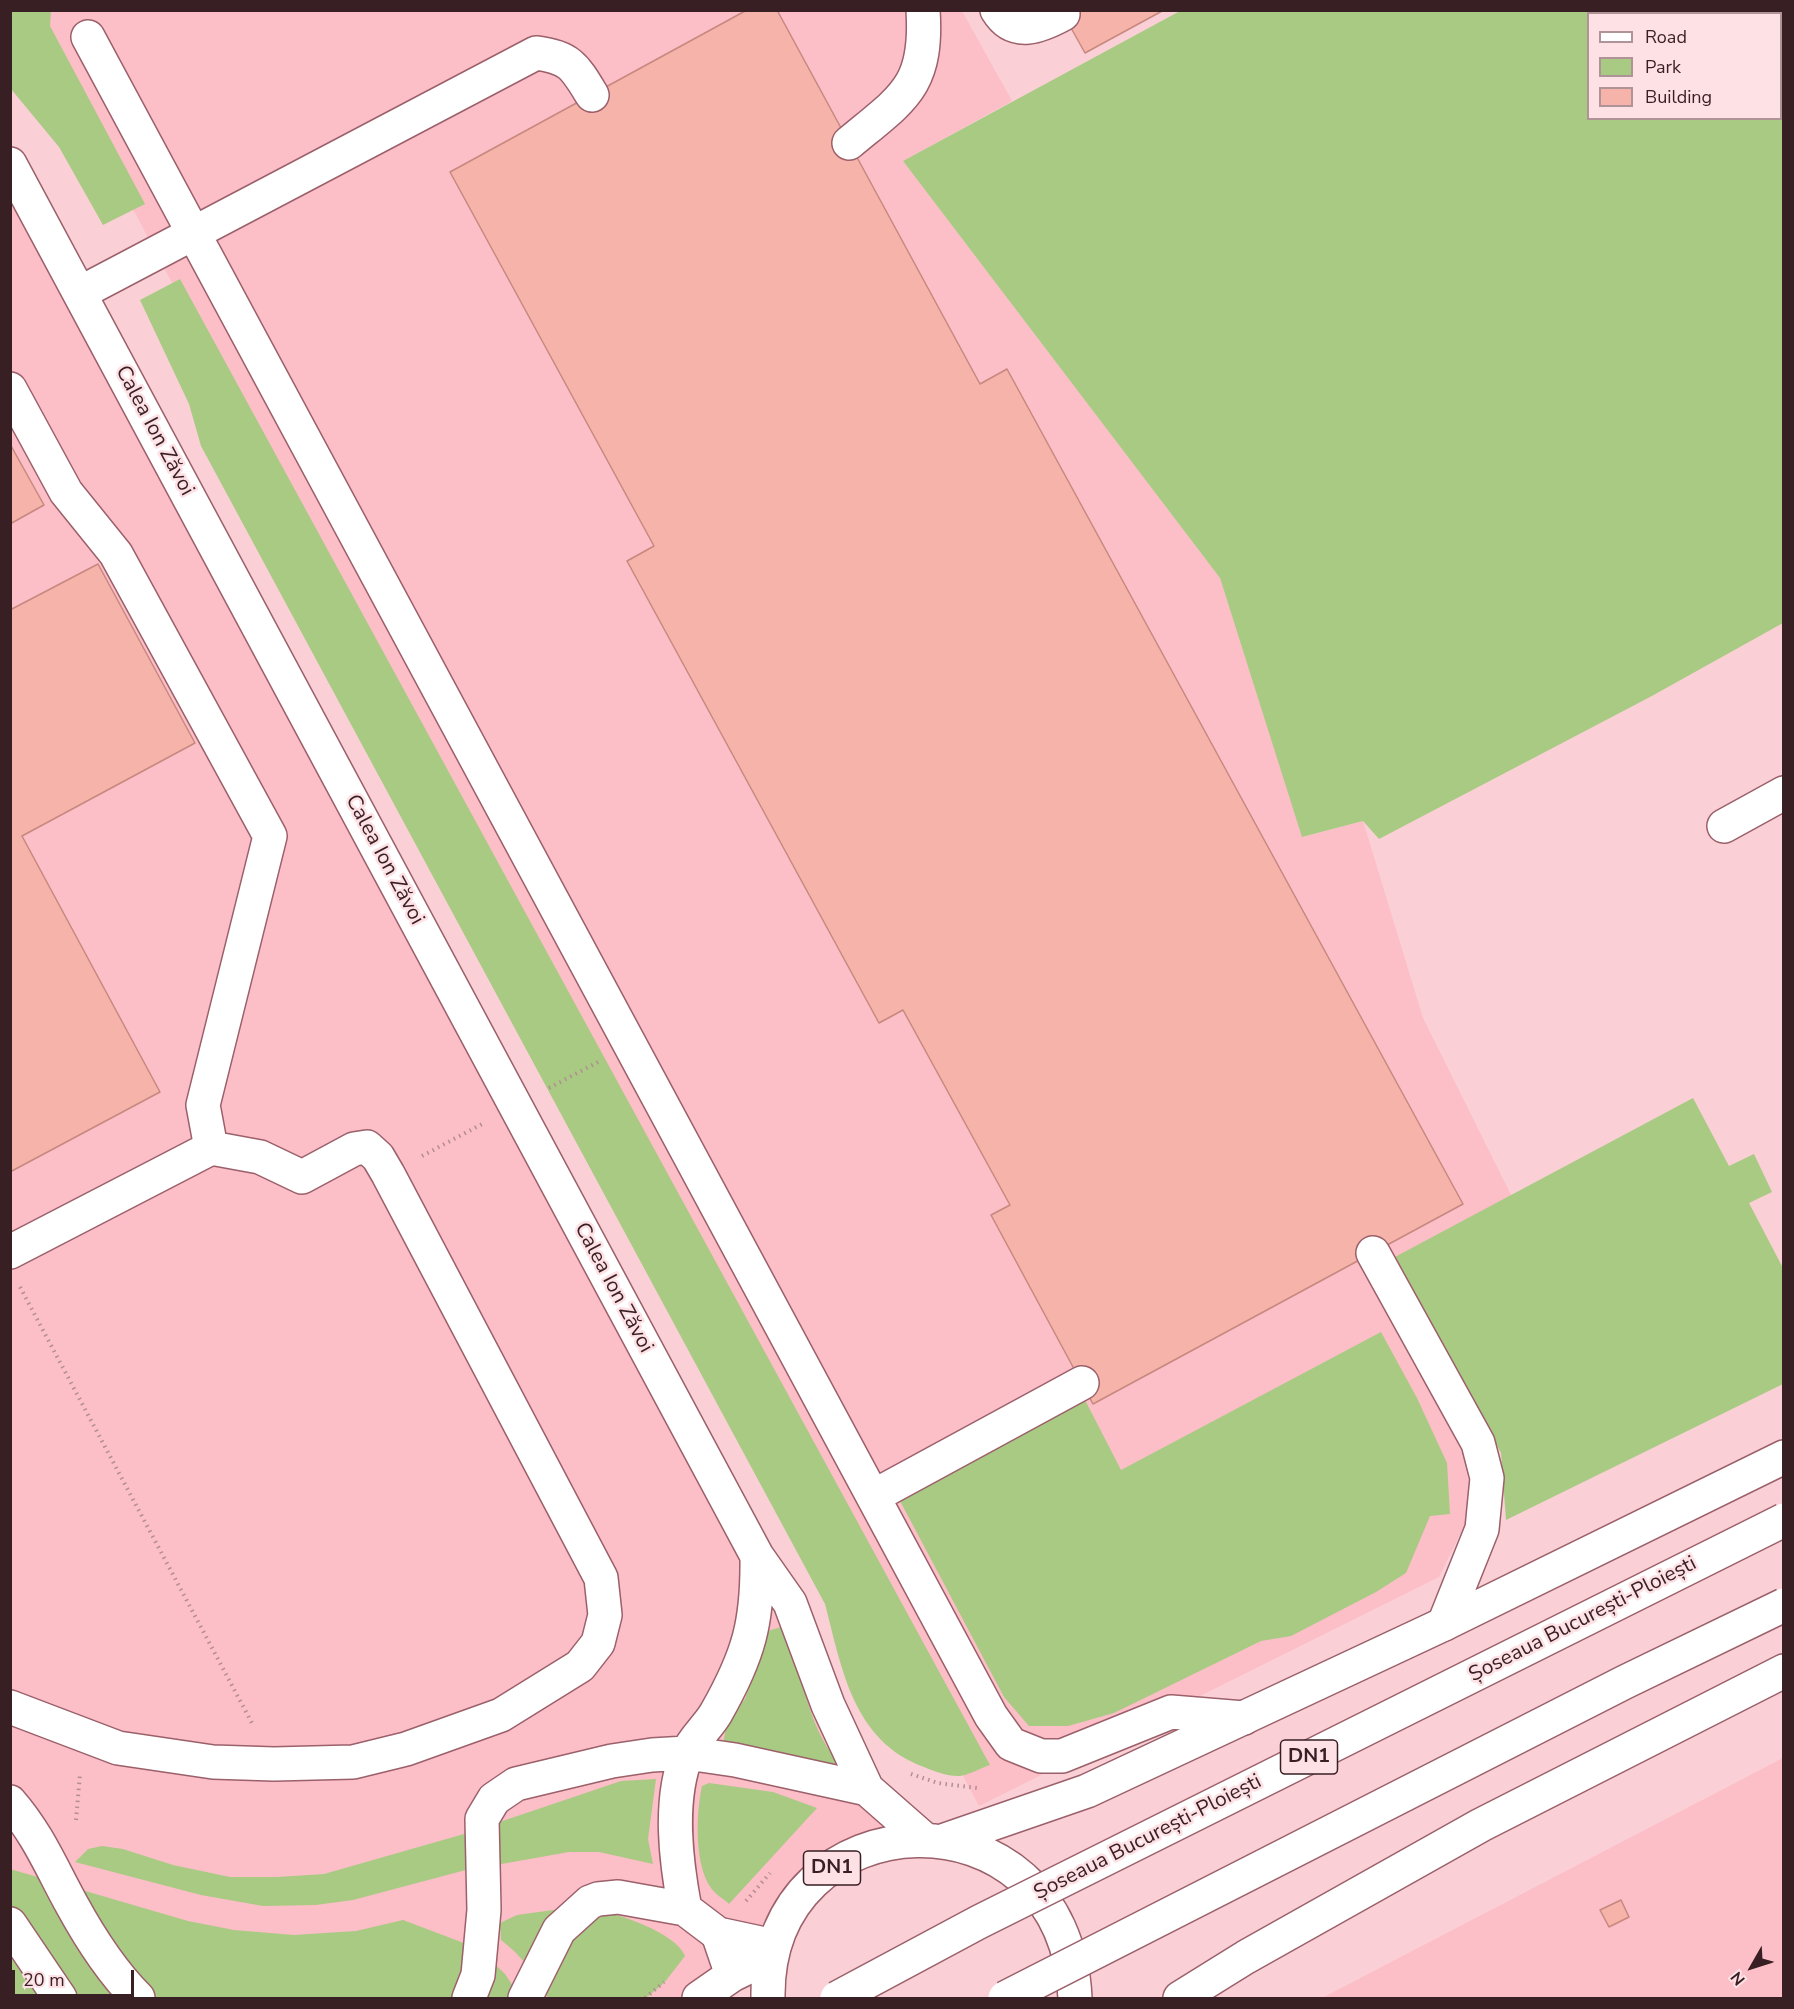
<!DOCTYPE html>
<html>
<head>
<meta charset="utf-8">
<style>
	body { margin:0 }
	#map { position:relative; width:1794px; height:2009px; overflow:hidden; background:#fad0d6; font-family:"Nunito Sans",sans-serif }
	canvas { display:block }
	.frame { position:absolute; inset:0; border:12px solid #381f23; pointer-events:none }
	.legend { position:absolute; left:1587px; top:12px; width:195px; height:108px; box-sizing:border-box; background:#fee1e5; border:2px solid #af9397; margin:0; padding:8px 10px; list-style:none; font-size:18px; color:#381f23 }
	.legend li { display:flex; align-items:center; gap:12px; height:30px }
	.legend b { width:30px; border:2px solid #af9397 }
	.north { position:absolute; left:1722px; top:1937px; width:60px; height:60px; -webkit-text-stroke:4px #fee1e5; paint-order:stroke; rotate:231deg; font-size:16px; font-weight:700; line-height:24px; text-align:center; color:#381f23 }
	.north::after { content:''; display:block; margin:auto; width:21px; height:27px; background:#381f23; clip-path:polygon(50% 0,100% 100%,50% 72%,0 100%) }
	.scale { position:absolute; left:12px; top:1970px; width:122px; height:27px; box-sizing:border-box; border:3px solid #381f23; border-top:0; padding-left:8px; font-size:18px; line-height:21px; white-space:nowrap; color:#381f23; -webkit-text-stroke:4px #fee1e5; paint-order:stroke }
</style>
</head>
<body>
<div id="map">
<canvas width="1794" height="2009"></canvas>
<div class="frame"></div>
<ul class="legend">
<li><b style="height:8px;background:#fff"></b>Road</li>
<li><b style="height:16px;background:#a9ca83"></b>Park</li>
<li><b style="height:16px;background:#f5b3a9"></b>Building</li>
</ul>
<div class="north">N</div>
<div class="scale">20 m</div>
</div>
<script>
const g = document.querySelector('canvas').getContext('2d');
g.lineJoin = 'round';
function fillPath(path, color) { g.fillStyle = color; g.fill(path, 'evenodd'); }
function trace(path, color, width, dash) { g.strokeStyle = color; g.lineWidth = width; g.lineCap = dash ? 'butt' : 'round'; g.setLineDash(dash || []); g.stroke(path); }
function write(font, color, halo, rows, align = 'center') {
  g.font = font + ' "Nunito Sans",sans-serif'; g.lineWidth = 5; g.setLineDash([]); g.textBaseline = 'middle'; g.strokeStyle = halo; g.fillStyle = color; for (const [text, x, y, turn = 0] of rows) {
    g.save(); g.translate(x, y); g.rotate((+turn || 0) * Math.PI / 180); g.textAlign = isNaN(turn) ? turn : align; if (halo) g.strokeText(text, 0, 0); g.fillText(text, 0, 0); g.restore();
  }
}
const built = new Path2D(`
	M28 11H962L1012 101 903 161 1220 578 1303 837 1363 821 1423 1018 1512 1197 1368 1272 1436 1394 1463 1455 1469 1485 1467 1520 1439 1577 979 1806Z
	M10 164 757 1556 848 1750 945 1840 868 1849 699 1998H11Z
	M1783 1758V1998H1322Z`);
const green = new Path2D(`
	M11 10 51 11 50 26 145 204 103 225 59 147 11 89Z
	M1180 11H1783V623L1650 697 1379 839 1363 821 1302 837 1220 578 903 161ZM1588 14H1780V118H1588Z
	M180 279 990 1765C981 1768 969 1775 960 1776 950 1777 933 1771 924 1767 853 1741 842 1669 825 1604L201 446 189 404 140 300Z
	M1693 1098 1729 1166 1754 1154 1772 1192 1749 1203 1783 1268V1384L1506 1520 1501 1453 1393 1258Z
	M1381 1332 1417 1398 1447 1463 1450 1514 1430 1516 1406 1573 1376 1592 1291 1636 1261 1641 1114 1713 1068 1726H1029L1004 1697 898 1497 1085 1400 1121 1470Z
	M781 1627C804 1671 805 1723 838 1762L830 1766 723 1744 727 1722 745 1699 768 1631Z
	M656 1779 648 1839 653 1864 599 1852H569L462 1871 353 1900 316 1905 263 1906 201 1895 75 1862 88 1849 102 1846 123 1849 173 1865 230 1877H277L324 1874 464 1834 621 1781Z
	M709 1783 773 1792 817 1808 729 1904C724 1899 715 1894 711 1888 694 1864 696 1813 702 1786Z
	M10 1869 188 1921 234 1930 294 1935 356 1931 403 1920 469 1945 485 1955 505 1974 521 1998H11Z
	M553 1910C567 1910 582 1908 596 1910 620 1914 676 1933 685 1956L664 1983 646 1998H548C535 1974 523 1957 501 1940L500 1923 517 1915Z`);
const building = new Path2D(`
	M747 10H777L980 384 1007 369 1463 1204 1093 1404 991 1215 1010 1205 903 1010 879 1023 627 561 654 546 450 172Z
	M1061 10H1164L1085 53Z
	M10 444 44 505 10 524Z
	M98 564 195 743 22 836 160 1092 10 1172V610Z
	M1621 1900 1629 1917 1609 1927 1600 1910Z`);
const path = new Path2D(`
	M549 1088 598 1062
	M422 1156 484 1123
	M20 1287 253 1725
	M911 1774 938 1783 977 1788
	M76 1820 80 1774
	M746 1901 770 1873
	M645 1998 664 1982`);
const minor = new Path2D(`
	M997 10C1014 38 1041 26 1063 14
	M88 37 991 1716 1011 1744 1041 1756H1062L1171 1712 1244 1718
	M849 143C903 98 928 87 923 10
	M10 164 757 1556 790 1603 828 1705 867 1789
	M80 293 536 53C570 57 575 67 592 95
	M10 389 66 492 116 554 270 836 203 1105 211 1148
	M1724 826 1784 793
	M10 1252 211 1148 260 1157 302 1177 354 1149 367 1147 378 1157 388 1174 601 1578 605 1615 598 1643 580 1666 501 1715 406 1749 353 1762 274 1764 213 1762 118 1748 10 1707
	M1373 1253 1478 1443 1487 1478 1482 1529 1444 1624
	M874 1496 1082 1383
	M10 1802C38 1834 52 1869 72 1905 90 1938 111 1971 138 1998
	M685 1909C676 1862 668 1800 687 1754 693 1739 708 1727 716 1713 749 1655 758 1622 757 1556
	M10 1924 60 1998
	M469 1998 478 1975 484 1910 482 1819 494 1799 516 1784 612 1761 652 1755 687 1753 735 1760 867 1789 924 1839
	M525 1998 559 1930 590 1902 598 1899 618 1897 685 1909 718 1934 774 1946`);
const highway = new Path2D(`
	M945 1840 1087 1791 1444 1624 1784 1457
	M718 1934 732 1975
	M699 1998 732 1975 771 1956
	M768 1998C765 1795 1065 1781 1075 1998
	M1180 1998 1246 1957 1481 1825 1784 1671`);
const highwayBridge = new Path2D(`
	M837 1998 979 1922 1784 1520
	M1005 1998 1625 1682 1784 1605`);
const shields = [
	[1309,1757,57],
	[832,1868,57]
];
const shieldNames = [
	["DN1",1309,1757],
	["DN1",832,1868]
];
const streetNames = [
	["Calea Ion Zăvoi",154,431,62],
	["Calea Ion Zăvoi",384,860,62],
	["Calea Ion Zăvoi",613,1288,62],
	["Șoseaua București-Ploiești",1583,1620,-27],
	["Șoseaua București-Ploiești",1148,1838,-27]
];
fillPath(built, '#fcbec7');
fillPath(green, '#a9ca83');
fillPath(building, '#f5b3a9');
trace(building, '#c7887f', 1.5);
trace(minor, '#9b606a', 36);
trace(highway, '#9b606a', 36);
trace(path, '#b28e93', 4, [1.5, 4.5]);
trace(minor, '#fff', 33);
trace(highway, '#fff', 33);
trace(highwayBridge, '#9b606a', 36, []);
trace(highwayBridge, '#fff', 33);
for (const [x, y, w] of shields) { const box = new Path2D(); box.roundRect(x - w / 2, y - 17, w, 34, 4.5); g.fillStyle = '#fee1e5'; g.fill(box); trace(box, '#381f23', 1.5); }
write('bold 20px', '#381f23', null, shieldNames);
write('21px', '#381f23', '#fee1e5', streetNames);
</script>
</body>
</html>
